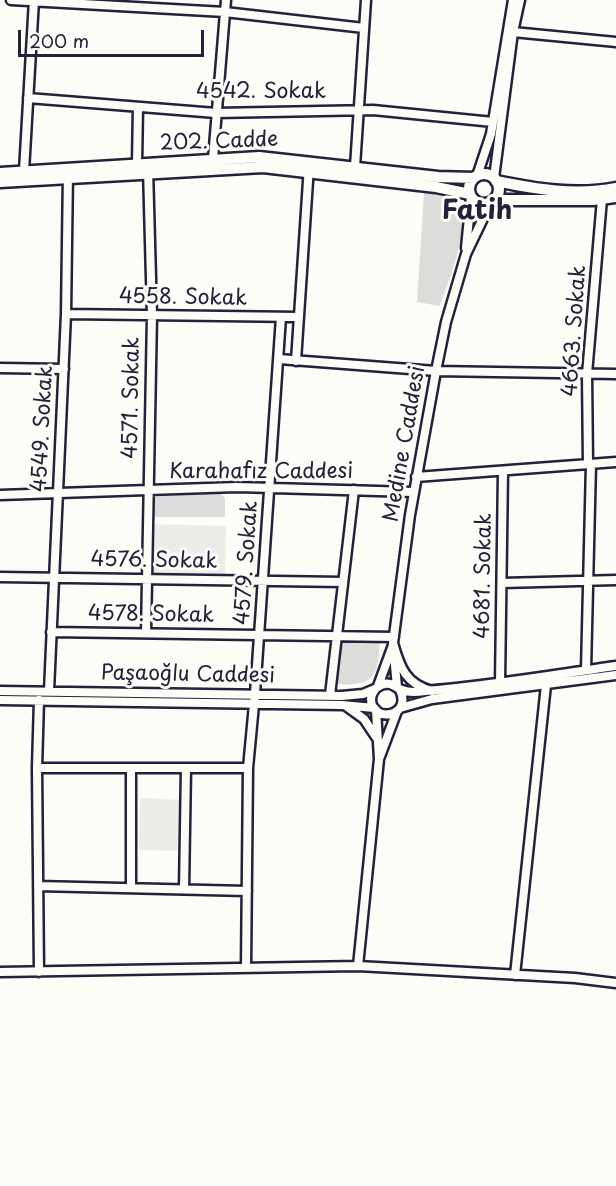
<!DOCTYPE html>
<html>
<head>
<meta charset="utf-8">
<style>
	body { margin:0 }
	#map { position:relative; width:616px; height:1186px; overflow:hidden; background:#fdfcf7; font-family:"Playpen Sans",sans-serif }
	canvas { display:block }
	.scale { position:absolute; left:18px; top:30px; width:186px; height:27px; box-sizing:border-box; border:3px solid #22223b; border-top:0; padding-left:8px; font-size:18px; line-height:21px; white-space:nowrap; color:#22223b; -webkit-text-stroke:4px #fdfcf7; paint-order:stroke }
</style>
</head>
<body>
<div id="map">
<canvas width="616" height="1186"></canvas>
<div class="scale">200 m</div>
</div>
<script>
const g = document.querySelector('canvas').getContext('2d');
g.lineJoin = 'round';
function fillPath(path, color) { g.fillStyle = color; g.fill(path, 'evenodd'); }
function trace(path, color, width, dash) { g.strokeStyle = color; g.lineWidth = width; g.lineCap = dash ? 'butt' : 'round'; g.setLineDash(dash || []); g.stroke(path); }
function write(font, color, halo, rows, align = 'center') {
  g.font = font + ' "Playpen Sans",sans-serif'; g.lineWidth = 6; g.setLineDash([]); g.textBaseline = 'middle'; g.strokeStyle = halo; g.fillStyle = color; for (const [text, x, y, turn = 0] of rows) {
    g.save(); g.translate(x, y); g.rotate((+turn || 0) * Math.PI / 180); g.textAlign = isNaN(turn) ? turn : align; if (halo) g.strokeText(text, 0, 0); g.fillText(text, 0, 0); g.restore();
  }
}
const built = new Path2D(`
	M149 524 226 526 225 575H151L147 570Z
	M140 798 179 800V851L139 850Z`);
const green = new Path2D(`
	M424 193C431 194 442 193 448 197 479 213 448 282 440 306L417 302Z
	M220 493 225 498V517H149L147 497Z
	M339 637H380C378 676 377 687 334 684Z`);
const minor = new Path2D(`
	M11 0 225 12 364 28
	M513 32 616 42
	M28 98 216 113 373 110 493 122
	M213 159 226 0
	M137 164 138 107
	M355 167 366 0
	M24 171 34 0
	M477 176 491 134 513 0
	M494 178 513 32 520 0
	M466 248 471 197
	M66 314 299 317
	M279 359 436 371 616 374
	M296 361 309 166
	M0 368 64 369
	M588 464 587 374 602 199
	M416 477 616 462
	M0 495 237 487 413 492
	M0 577 343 582
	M502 583 616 580
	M51 632 394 637
	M146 633 152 315 148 169
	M394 655 397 687
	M586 670 591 464
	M500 683 503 471
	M378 686 393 645
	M400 690C413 717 371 724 371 699 372 689 381 682 390 684 395 685 398 689 402 690 409 693 418 692 425 691 489 686 552 675 616 666
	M0 691 342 696 363 694 375 689
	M49 691 66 314 68 173
	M432 691C406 684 400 668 393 643L410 515 436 371 446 322 466 254 491 202
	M330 695 354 490
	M0 700 342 705 374 708
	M346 706 364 719 376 737
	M400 708 432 699 616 675
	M376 710 379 759 397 711
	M37 768H248
	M131 768V888
	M38 886 247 891
	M184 889 186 768
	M358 966 379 759
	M246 968 248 768 255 694 281 317
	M0 972 358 966 575 978 616 983
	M39 972 37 768 39 700
	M515 975 546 685`);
const major = new Path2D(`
	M0 173 259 157 438 177 474 178
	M469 189a15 15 0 1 1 30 0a15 15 0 1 1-30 0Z
	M496 181C535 189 576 196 616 188
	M0 182 263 167 436 187 470 194
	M494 200H593L616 197`);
const streetNames = [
	["4542. Sokak",261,92],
	["202. Cadde",219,142,-2],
	["4558. Sokak",183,298,1],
	["4663. Sokak",575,331,-86],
	["4571. Sokak",132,398,-89],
	["4549. Sokak",43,429,-87],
	["Medine Caddesi",405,444,-80],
	["Karahafız Caddesi",261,472],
	["4576. Sokak",154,561,1],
	["4579. Sokak",247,563,-86],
	["4681. Sokak",484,576,-89],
	["4578. Sokak",151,615,1],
	["Paşaoğlu Caddesi",188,675,1]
];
const districtNames = [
	["Fatih",477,212]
];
fillPath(built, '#ecece9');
fillPath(green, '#dddcdb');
trace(minor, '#22223b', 13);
trace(major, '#22223b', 15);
trace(minor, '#fdfcf7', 8);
trace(major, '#fdfcf7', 10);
write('21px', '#22223b', '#fdfcf7', streetNames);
write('bold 27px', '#22223b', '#fdfcf7', districtNames);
</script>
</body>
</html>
